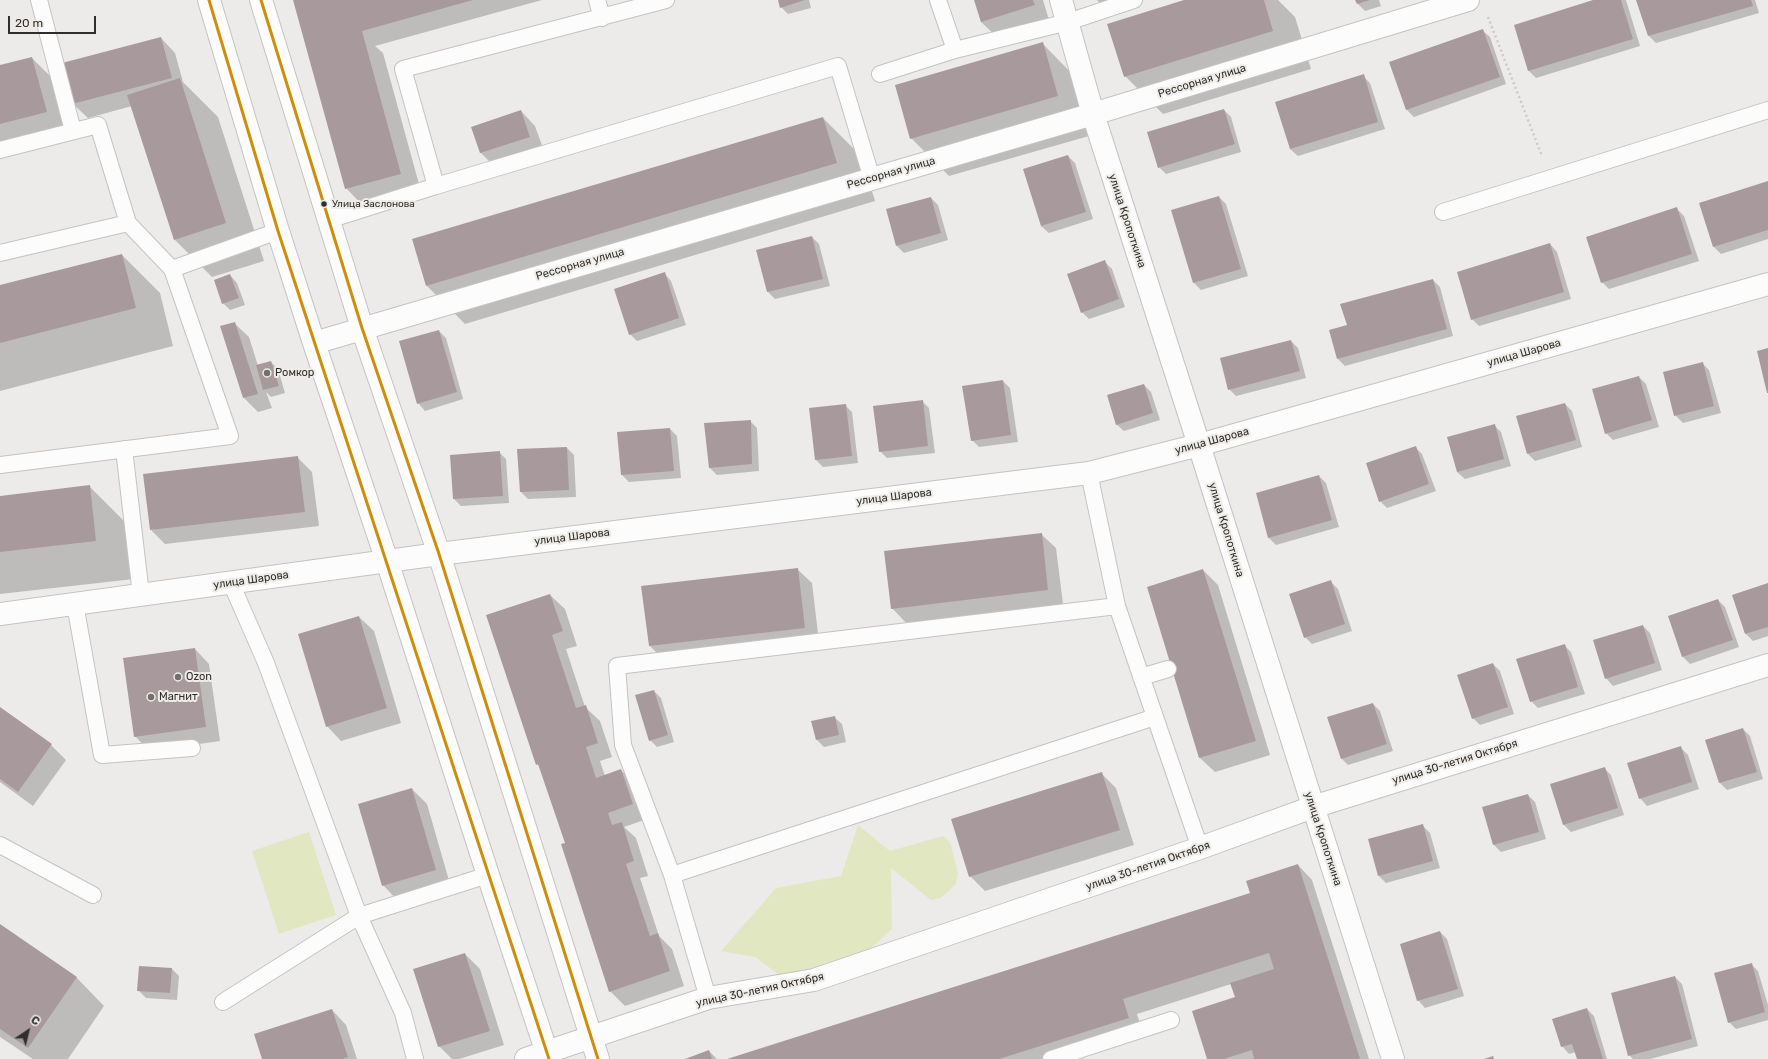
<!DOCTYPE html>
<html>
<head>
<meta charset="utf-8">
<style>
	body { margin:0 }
	#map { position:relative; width:1768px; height:1059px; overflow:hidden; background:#edebe9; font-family:Rubik,sans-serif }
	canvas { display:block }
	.north { position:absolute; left:8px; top:1011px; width:40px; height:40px; -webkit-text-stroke:3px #efece7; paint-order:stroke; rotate:35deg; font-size:11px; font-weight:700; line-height:16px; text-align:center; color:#2f2e2c }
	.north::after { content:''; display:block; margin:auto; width:14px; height:18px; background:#2f2e2c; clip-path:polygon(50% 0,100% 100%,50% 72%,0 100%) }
	.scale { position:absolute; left:8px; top:16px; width:88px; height:18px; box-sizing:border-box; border:2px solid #2f2e2c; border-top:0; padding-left:5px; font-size:12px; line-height:14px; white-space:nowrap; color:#2f2e2c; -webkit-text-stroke:3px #efece7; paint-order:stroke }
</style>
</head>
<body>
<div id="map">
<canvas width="1768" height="1059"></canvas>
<div class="north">С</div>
<div class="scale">20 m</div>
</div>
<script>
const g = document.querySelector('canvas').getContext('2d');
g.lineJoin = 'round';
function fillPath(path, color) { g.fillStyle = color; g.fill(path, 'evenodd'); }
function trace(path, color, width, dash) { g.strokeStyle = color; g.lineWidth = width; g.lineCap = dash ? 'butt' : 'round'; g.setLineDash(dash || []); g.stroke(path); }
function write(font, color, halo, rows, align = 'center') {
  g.font = font + ' Rubik,sans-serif'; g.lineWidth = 4; g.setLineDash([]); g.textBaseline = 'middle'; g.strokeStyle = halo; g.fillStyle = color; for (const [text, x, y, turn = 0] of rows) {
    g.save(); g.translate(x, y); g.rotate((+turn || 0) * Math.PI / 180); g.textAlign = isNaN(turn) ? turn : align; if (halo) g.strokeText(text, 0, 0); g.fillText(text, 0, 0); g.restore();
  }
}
const green = new Path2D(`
	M858 825 890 851 943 836 950 842 958 874 956 884 941 898 931 900 891 868 892 929 868 951 786 980 755 957 721 951 776 888 841 876Z
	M309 832 336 915 279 934 252 851Z`);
const shadow = new Path2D(`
	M294 0H542L375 46 383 53 422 195 367 210 346 188Z
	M779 0H809L811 8 788 14 781 7Z
	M975 0H1043L1049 20 996 36 981 22Z
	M1097 0H1142L1107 10Z
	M1188 0H1278L1295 17 1311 69 1163 114 1125 76Z
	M1356 0H1379L1381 6 1365 11 1358 4Z
	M1597 0H1626L1640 46 1536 78 1529 71Z
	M1637 0H1755L1759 13 1656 43 1649 36Z
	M1482 30 1490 37 1506 84 1414 117 1407 110 1390 63Z
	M161 38 175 53 183 82 218 117 264 261 212 277 174 239 132 106 88 118 73 104Z
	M1042 43 1080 82 1096 134 949 176 911 138Z
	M32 58 54 80 68 133 0 151V66Z
	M1363 76 1370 83 1385 129 1298 156 1290 149Z
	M1224 110 1231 117 1241 152 1166 174 1159 167Z
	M521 111 535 126 544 151 495 167 480 152Z
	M823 118 861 156 875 201 465 324 427 286 414 240Z
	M1068 156 1075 163 1093 219 1049 233 1041 226Z
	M1768 182V239L1721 254 1714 247 1700 203Z
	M1219 197 1226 204 1248 276 1201 290 1194 283Z
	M931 198 938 205 948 240 904 253 897 246Z
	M1677 209 1684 216 1699 261 1609 289 1602 282Z
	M812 237 819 244 830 286 775 299 768 292Z
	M1550 244 1557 252 1571 299 1479 326 1472 319Z
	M122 255 160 293 173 346 0 391V286Z
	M1105 262 1112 269 1125 307 1089 319 1082 312Z
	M664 273 671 281 686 325 637 341 630 334Z
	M230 275 237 283 245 305 230 310 223 303Z
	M1433 280 1440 287 1453 336 1345 366 1338 359Z
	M234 323 249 337 258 366 271 362 278 369 285 393 271 397 266 392 272 408 258 412 244 398Z
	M439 331 446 338 463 399 425 411 418 403Z
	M1291 341 1298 348 1306 378 1236 396 1229 389Z
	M1702 363 1709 370 1721 413 1683 423 1675 415Z
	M1639 377 1646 384 1659 427 1613 440 1606 433Z
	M1003 381 1010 388 1018 442 979 447 972 440Z
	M1144 385 1151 392 1160 420 1124 431 1116 424Z
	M922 401 929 408 935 453 887 458 880 451Z
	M1565 404 1572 411 1582 447 1535 461 1528 454Z
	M845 405 852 412 858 463 823 467 816 460Z
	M750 421 757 428 759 471 717 475 710 468Z
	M1494 425 1501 432 1511 466 1465 479 1457 472Z
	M670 429 677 436 681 478 629 482 622 475 618 433Z
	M1415 447 1422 454 1436 491 1387 508 1380 501Z
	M567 448 574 455 576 497 528 499 521 492Z
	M499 452 506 459 509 503 461 506 454 499Z
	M298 458 312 472 319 526 165 544 151 530Z
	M1319 476 1326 483 1339 527 1276 545 1269 538 1257 494Z
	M89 486 128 525 134 579 0 594V497Z
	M1041 534 1056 548 1063 604 906 623 892 608Z
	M797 569 812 583 819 642 664 660 649 645Z
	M1203 570 1218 585 1270 755 1215 772 1200 758Z
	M1331 582 1338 589 1352 631 1312 644 1305 637Z
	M1768 584V636L1753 641 1746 634 1734 596Z
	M550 595 565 609 577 646 566 649 585 707 600 721 612 757 600 761 605 776 621 770 636 785 647 819 624 827 636 838 648 876 640 878 659 936 672 949 684 986 625 1006 610 991 566 844 541 768 537 764Z
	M1718 600 1725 607 1739 647 1690 664 1683 657Z
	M359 617 374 631 401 723 341 741 327 726Z
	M1643 626 1650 633 1662 670 1613 686 1606 678Z
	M1564 645 1571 652 1585 694 1538 708 1531 701Z
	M195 649 209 664 220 741 149 751 135 736Z
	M1493 664 1500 671 1514 714 1480 725 1473 718Z
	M654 691 661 698 674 742 657 747 650 740Z
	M1373 704 1380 711 1393 751 1348 765 1341 758Z
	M0 708 51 745 66 760 33 806 0 782Z
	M834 717 842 724 846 742 824 747 817 740Z
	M1743 729 1750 736 1763 779 1727 790 1720 783 1707 740Z
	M1680 747 1688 755 1699 789 1647 806 1640 798Z
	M1604 768 1611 775 1624 815 1571 832 1564 825 1551 785Z
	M1102 774 1116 788 1134 845 985 891 970 876Z
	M412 789 427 804 450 884 397 900 383 885Z
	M1528 795 1535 802 1546 839 1501 852 1494 845 1483 808Z
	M1423 826 1430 833 1440 868 1386 883 1379 876 1369 840Z
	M1298 865 1312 880 1369 1059H1208L1236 998 1231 984 1137 1014 1143 1032 1059 1059H729L1251 894Z
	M0 926 77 978 104 1006 68 1059H33L0 1037Z
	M1440 932 1447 939 1464 996 1425 1008 1418 1000Z
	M465 954 480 969 504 1045 459 1059H452L439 1046Z
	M1751 964 1758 971 1768 1005V1020L1736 1029 1729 1022Z
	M172 969 179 976 177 1000 146 998 138 990Z
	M1675 977 1682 984 1698 1046 1650 1059H1633L1629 1055Z
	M1587 1009 1594 1016 1607 1059H1578L1576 1052 1569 1054 1562 1046Z
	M332 1010 346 1025 357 1059H263Z
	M709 1051 717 1059H688Z`);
const building = new Path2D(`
	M293 0H473L362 31 401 174 345 189Z
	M778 0H805L780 8Z
	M974 0H1033L1035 5 981 22Z
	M1184 0H1264L1273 31 1124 77 1107 24Z
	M1355 0H1370L1357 4Z
	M1593 0H1621L1633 39 1528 71 1514 25Z
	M1636 0H1751L1753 6 1648 36Z
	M1483 29 1500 77 1406 110 1389 62Z
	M161 37 172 78 72 104 62 63Z
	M1043 42 1058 96 910 139 895 85Z
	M32 57 47 112 0 124V65Z
	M1364 74 1378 122 1290 149 1275 102Z
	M180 78 226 223 174 240 127 95Z
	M1224 109 1235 144 1158 168 1147 132Z
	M521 110 530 137 480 153 471 127Z
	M823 117 837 163 426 286 412 239Z
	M1068 155 1086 212 1041 226 1023 169Z
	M1768 181V230L1713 247 1699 203Z
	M1219 196 1241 269 1193 283 1171 210Z
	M931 197 941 233 896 246 886 209Z
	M1677 207 1692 254 1601 283 1586 237Z
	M812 236 823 279 767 292 756 250Z
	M1550 243 1564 292 1471 320 1457 272Z
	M122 254 136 308 0 343V285Z
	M1105 260 1119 299 1081 313 1067 274Z
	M665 272 679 318 629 335 614 289Z
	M230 274 239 298 222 304 214 280Z
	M1433 279 1447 329 1337 359 1329 330 1347 325 1340 304Z
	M235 322 258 394 243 398 220 326Z
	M439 330 457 392 417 404 399 341Z
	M1291 340 1300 371 1228 390 1220 358Z
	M1768 348V393H1767L1757 351Z
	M271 361 279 386 263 390 256 365Z
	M1703 362 1714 406 1674 416 1663 372Z
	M1639 376 1652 420 1605 434 1592 389Z
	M1003 380 1011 435 971 441 962 386Z
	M1144 384 1153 413 1116 425 1107 395Z
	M923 400 928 446 879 452 873 406Z
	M1565 403 1576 440 1527 454 1516 416Z
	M846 404 852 456 815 460 809 408Z
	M751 420 752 464 709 468 704 423Z
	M1495 424 1504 459 1457 472 1447 437Z
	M670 428 674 471 621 475 617 432Z
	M1416 446 1429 484 1379 502 1366 463Z
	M567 447 569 490 520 492 517 449Z
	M500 451 503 496 453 499 450 455Z
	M298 456 305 512 150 530 143 474Z
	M1319 475 1332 520 1268 538 1256 493Z
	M90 485 96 541 0 552V496Z
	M1042 533 1048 590 891 609 884 551Z
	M798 568 805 628 649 646 641 586Z
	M1203 569 1256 741 1199 758 1147 587Z
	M1331 580 1345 624 1304 638 1289 594Z
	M1768 583V627L1745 634 1732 595Z
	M550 594 563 631 552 635 576 708 586 705 598 743 586 747 596 778 621 769 633 804 608 813 612 825 622 822 634 861 626 864 650 936 658 933 670 971 609 992 561 844 565 843 538 764 536 765 486 615Z
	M1718 599 1733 640 1682 657 1668 616Z
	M359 616 387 708 326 727 298 634Z
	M1643 625 1655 663 1605 679 1593 640Z
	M1565 644 1578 687 1530 702 1516 659Z
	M195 648 206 727 134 737 123 658Z
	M1493 663 1508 707 1472 719 1457 675Z
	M654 690 668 735 649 741 635 695Z
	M1373 703 1387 744 1341 759 1327 717Z
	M0 707 52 744 18 792 0 779Z
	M835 716 839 735 816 740 811 721Z
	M1743 728 1757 772 1719 783 1705 740Z
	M1681 746 1692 782 1639 799 1627 763Z
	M1605 767 1618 808 1563 825 1550 784Z
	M1102 772 1120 830 969 877 951 819Z
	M412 788 436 870 382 886 358 804Z
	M1528 794 1539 832 1493 845 1482 807Z
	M1423 824 1433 861 1378 876 1368 839Z
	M1298 864 1360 1059H1254L1252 1050 1224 1059H1207L1192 1011 1235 997 1230 983 1274 969 1269 953 1123 999 1129 1018 999 1059H727L1250 893 1246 881Z
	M0 924 77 977 28 1048 0 1029Z
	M1440 931 1458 989 1417 1001 1400 944Z
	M465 953 490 1031 438 1047 413 969Z
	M1752 963 1765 1012 1728 1023 1714 973Z
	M139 966 172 968 170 993 137 991Z
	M1675 976 1692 1039 1628 1056 1611 993Z
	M1587 1008 1603 1059H1577L1572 1044 1561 1047 1552 1019Z
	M332 1009 348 1057 342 1059H262L254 1034Z
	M709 1050 712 1059H685Z
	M1493 1056 1494 1059H1484Z`);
const path = new Path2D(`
	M1488 17 1542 156`);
const service = new Path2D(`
	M39 0 73 131
	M597 0 602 18
	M938 0 955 50 1068 22 1134 0
	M880 74 955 50
	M0 150 98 125 128 223 172 269 278 231
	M436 186 838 66 872 179
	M1443 212 1768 110
	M329 220 436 186 403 69 666 0
	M0 253 128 223
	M124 449 141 595
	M0 465 230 436 172 269
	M1089 473 1117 606 1200 848
	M231 583 266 663 359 916 403 1013 415 1059
	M75 604 102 755 192 748
	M1141 677 1168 669
	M0 845 93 895
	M672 875 1155 717
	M708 998 672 875 623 745 617 666 1117 606
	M223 1002 359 916 488 875
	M1051 1059 1171 1020`);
const minor = new Path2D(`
	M209 0 278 231 314 343 387 561 488 875 549 1059
	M261 0 362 328 439 554 598 1059
	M1061 0 1093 114 1199 445 1393 1059
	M314 343 1093 114 1468 0
	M0 614 439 554 1089 473 1199 445 1768 284
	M526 1059 708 998 814 980 1200 848 1313 807 1768 665`);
const bus1 = new Path2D(`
	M209 0 278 231 549 1059
	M261 0 362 328 439 554 598 1059`);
const markers = [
	[324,204,3.5,"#2f2e2c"],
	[267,373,4,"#72706e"],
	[178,677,4,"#72706e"],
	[151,697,4,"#72706e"]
];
const busNames = [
	["Улица Заслонова",332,204]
];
const streetNames = [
	["Рессорная улица",1202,81,-17],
	["Рессорная улица",891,173,-16],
	["улица Кропоткина",1127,221,72],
	["Рессорная улица",580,264,-16],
	["улица Шарова",1524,353,-16],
	["улица Шарова",1212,441,-15],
	["улица Шарова",894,497,-7],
	["улица Кропоткина",1226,530,73],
	["улица Шарова",572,537,-7],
	["улица Шарова",251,580,-8],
	["улица 30-летия Октября",1455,762,-17],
	["улица Кропоткина",1323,839,72],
	["улица 30-летия Октября",1148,866,-19],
	["улица 30-летия Октября",760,990,-12]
];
const poiNames = [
	["Ромкор",275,373],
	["Ozon",186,677],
	["Магнит",159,697]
];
fillPath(green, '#e1e7c1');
fillPath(shadow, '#0003');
fillPath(building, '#a8999d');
trace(service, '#c5c3c2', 18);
trace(minor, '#c5c3c2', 24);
trace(path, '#cccbca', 2.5, [2, 3]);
trace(service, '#fcfcfc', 16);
trace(minor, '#fcfcfc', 22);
trace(bus1, '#cf8e09', 3);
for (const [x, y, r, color] of markers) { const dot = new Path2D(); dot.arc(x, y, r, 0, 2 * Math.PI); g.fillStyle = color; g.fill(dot); trace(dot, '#efece7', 1.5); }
write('10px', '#2f2e2c', '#efece7', busNames, 'left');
write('11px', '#2f2e2c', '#efece7', streetNames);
write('11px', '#2f2e2c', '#efece7', poiNames, 'left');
</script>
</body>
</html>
